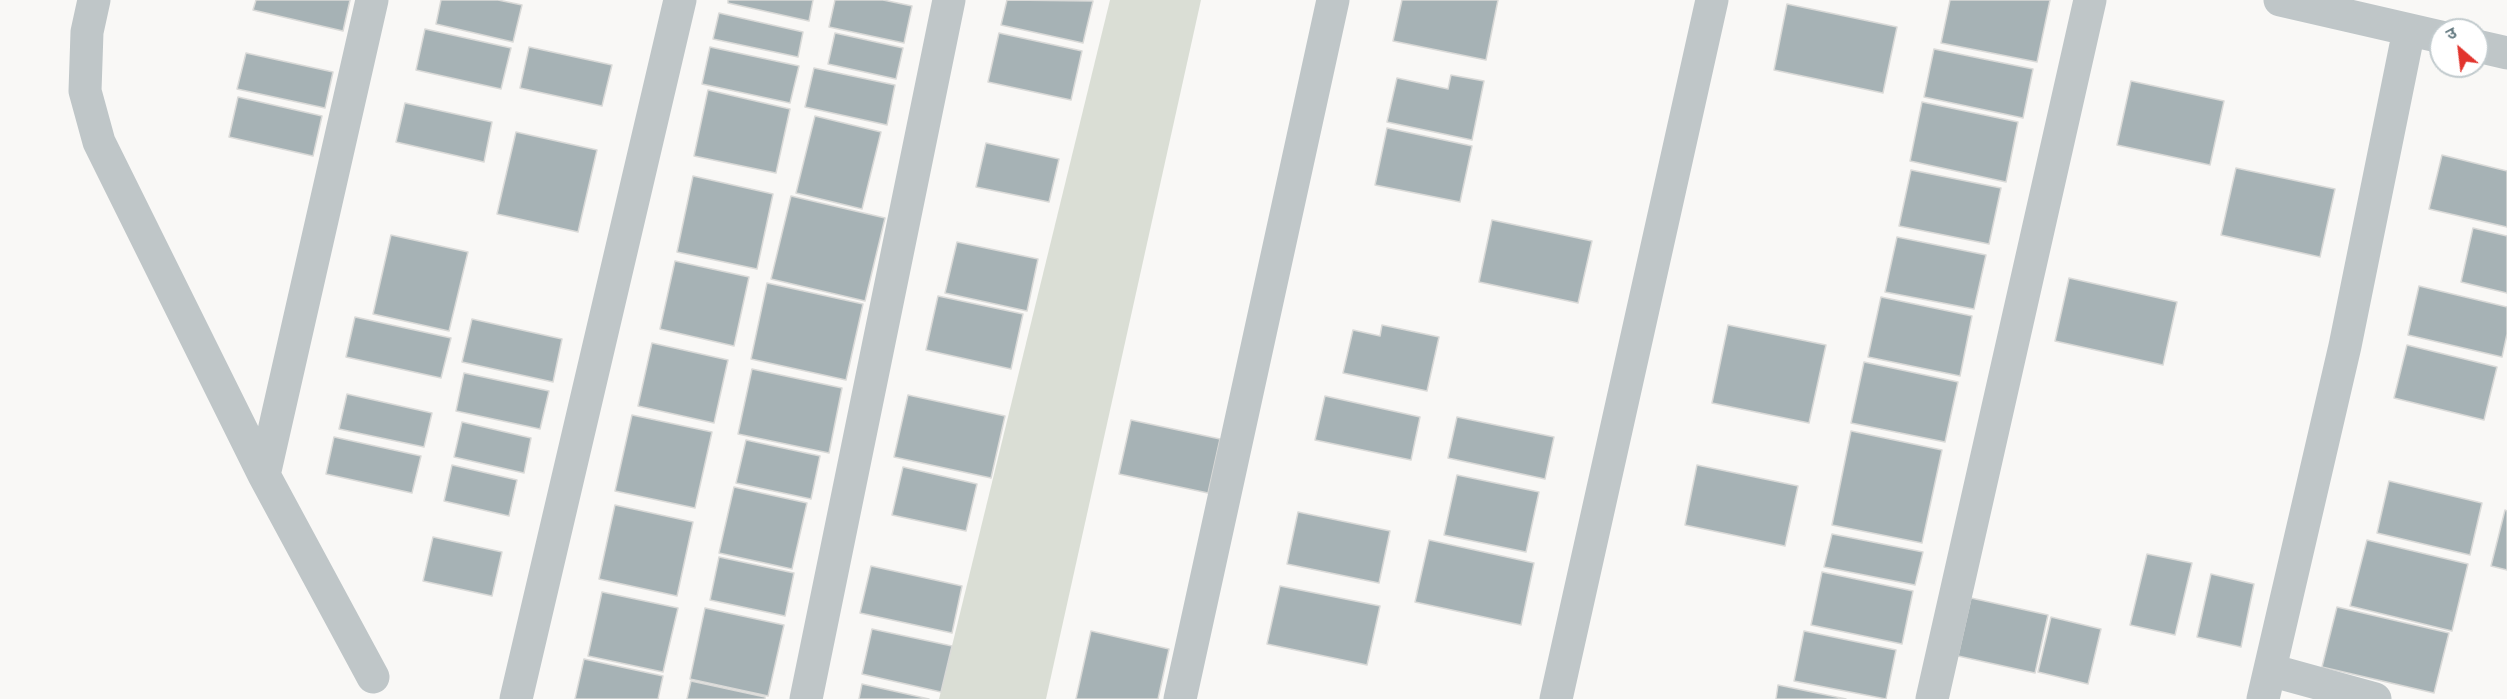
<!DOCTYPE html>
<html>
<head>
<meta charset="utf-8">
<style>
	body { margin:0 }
	#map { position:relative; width:2507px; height:699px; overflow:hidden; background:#f9f8f6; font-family:"Varela Round","Noto Sans Devanagari",sans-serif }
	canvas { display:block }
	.north { position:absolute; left:2429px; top:18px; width:60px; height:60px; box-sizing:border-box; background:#fff; border:2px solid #c1cacd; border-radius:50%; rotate:332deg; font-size:16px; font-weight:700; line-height:24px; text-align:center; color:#647a81 }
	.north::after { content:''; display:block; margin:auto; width:21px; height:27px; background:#e2342d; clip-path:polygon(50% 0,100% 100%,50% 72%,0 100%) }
</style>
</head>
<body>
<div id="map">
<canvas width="2507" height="699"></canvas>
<div class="north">उ</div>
</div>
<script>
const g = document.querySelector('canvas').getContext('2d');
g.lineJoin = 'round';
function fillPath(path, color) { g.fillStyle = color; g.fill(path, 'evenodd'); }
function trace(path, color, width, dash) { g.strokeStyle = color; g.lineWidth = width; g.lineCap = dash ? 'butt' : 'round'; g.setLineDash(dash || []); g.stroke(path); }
const green = new Path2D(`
	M1110 0H1201L1046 699H939Z`);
const building = new Path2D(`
	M256 0H350L343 31 253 10Z
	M441 0H498L522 5 513 42 436 24Z
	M728 0H813L809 21 728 3Z
	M835 0H883L912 6 904 43 829 27Z
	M1007 0 1093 1 1083 43 1001 25Z
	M1402 0H1498L1486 60 1393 41Z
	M1950 0H2050L2037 62 1941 43Z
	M1787 4 1897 27 1883 93 1774 70Z
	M719 13 803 32 798 57 713 39Z
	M425 29 511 48 501 89 416 70Z
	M835 33 903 48 896 79 828 64Z
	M999 33 1082 51 1071 100 988 82Z
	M529 47 612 65 602 106 520 88Z
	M710 47 799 66 790 103 702 84Z
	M1934 49 2033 69 2023 118 1924 97Z
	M246 53 333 72 325 108 237 89Z
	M814 68 895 85 887 125 805 107Z
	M1451 75 1484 81 1472 140 1387 122 1397 78 1448 89Z
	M2131 81 2224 101 2210 165 2117 145Z
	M708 90 790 109 776 173 694 156Z
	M238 97 322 116 313 156 229 137Z
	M1922 102 2018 122 2006 182 1910 161Z
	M405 103 492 122 484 162 396 142Z
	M815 116 881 132 862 209 796 193Z
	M1387 128 1472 146 1460 202 1375 185Z
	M516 132 597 150 578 232 497 214Z
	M986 143 1059 159 1049 202 976 187Z
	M2442 155 2507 171V227L2429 209Z
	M2236 168 2335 189 2320 257 2221 235Z
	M1911 170 2001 188 1989 244 1899 226Z
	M693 176 773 194 757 269 677 252Z
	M791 196 885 218 865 301 771 279Z
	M1492 220 1592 241 1578 303 1479 282Z
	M2473 228 2507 236V293L2461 282Z
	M391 235 468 252 449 331 373 314Z
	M1897 237 1986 255 1974 309 1885 292Z
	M957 242 1038 259 1027 311 945 293Z
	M675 261 749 277 734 346 660 329Z
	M2069 278 2177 302 2163 365 2055 341Z
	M767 283 863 304 846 380 751 359Z
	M2419 286 2507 307V334L2502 357 2408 335Z
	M938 296 1023 314 1011 369 926 350Z
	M1881 297 1972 316 1960 376 1868 357Z
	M355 317 451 338 441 378 346 357Z
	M472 319 562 339 553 382 462 362Z
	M1382 325 1439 337 1427 391 1343 373 1353 330 1380 336Z
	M1728 325 1826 345 1809 423 1712 403Z
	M652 343 728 360 714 423 638 406Z
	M2407 345 2497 367 2484 420 2394 398Z
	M1864 362 1958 382 1945 442 1851 423Z
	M752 369 842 388 829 453 738 434Z
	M464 373 549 391 540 429 456 411Z
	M347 394 432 413 424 447 339 429Z
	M908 395 1005 416 991 478 894 457Z
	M1325 396 1420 417 1411 460 1315 440Z
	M632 415 712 432 695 508 615 491Z
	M1457 417 1554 437 1545 479 1448 458Z
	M1131 420 1220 439 1208 493 1119 474Z
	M462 422 531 438 524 473 454 457Z
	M1851 431 1942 450 1922 543 1832 525Z
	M334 437 421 456 412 493 326 474Z
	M746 440 820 456 811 499 736 483Z
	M452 465 517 480 509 516 444 501Z
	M1697 465 1798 486 1785 546 1685 525Z
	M903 467 977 484 966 531 892 515Z
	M1457 475 1539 492 1526 552 1444 535Z
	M2389 481 2482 503 2470 555 2377 533Z
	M734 487 807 503 792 569 719 553Z
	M615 505 693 522 677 596 599 579Z
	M2505 510 2507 511V570L2491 566Z
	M1298 512 1390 531 1379 583 1287 564Z
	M1832 534 1923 552 1915 585 1824 567Z
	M433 537 502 552 492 596 423 581Z
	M1429 540 1534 563 1521 625 1415 602Z
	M2367 540 2468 564 2452 631 2350 606Z
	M2147 554 2192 563 2175 635 2130 625Z
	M719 557 794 573 785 616 710 600Z
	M871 566 962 586 952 633 860 613Z
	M1822 572 1913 591 1902 644 1811 625Z
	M2211 574 2254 584 2241 647 2197 637Z
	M1280 586 1380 606 1367 665 1267 644Z
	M602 592 678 608 663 672 588 656Z
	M1971 598 2048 615 2035 673 1958 656Z
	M2337 607 2449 633 2434 693 2322 667Z
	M705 608 784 625 768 696 690 679Z
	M2051 617 2101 629 2088 684 2038 672Z
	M872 629 952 646 941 692 862 674Z
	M1091 631 1169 649 1158 699H1076Z
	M1804 631 1896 650 1886 699 1794 681Z
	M584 659 663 676 658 699H575Z
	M691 681 765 697V699H687Z
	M862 684 929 699H859Z
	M1778 685 1846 699H1776Z`);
const minor = new Path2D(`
	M94 0 87 32 85 91 99 142 264 475 373 677
	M2280 0 2441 37
	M2477 46 2507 53
	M264 475 372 0
	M2270 670 2375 699
	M516 699 680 0
	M806 699 949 0
	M1180 699 1333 0
	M1556 699 1712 0
	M1932 699 2090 0
	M2263 699 2345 346 2409 30`);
fillPath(green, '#daded5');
fillPath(building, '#a6b2b5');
trace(building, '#dadad8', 1.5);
trace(minor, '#bfc6c8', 33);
</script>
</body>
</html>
